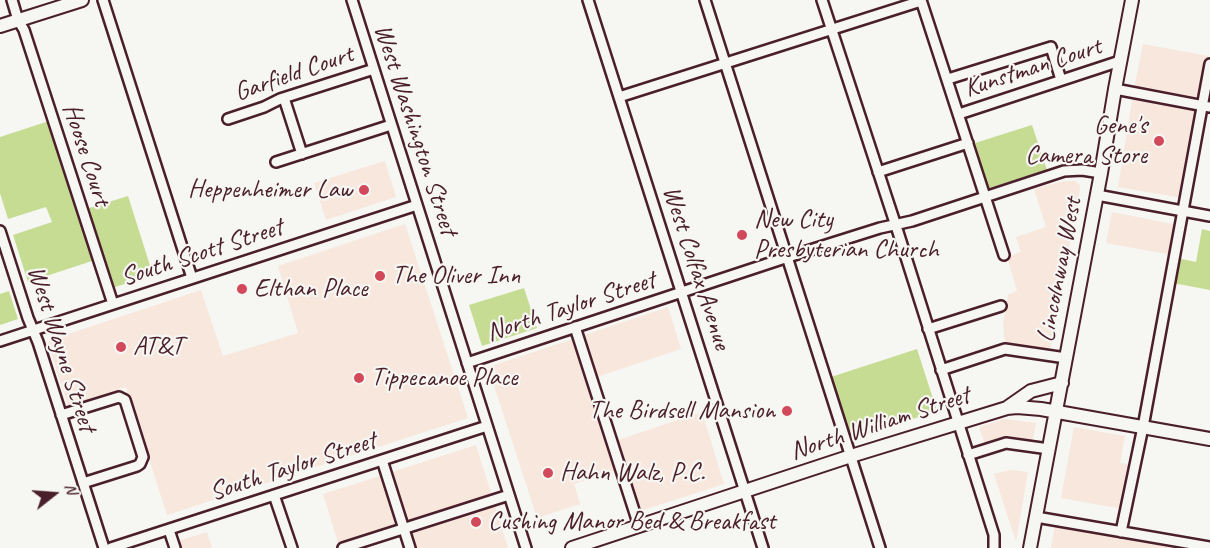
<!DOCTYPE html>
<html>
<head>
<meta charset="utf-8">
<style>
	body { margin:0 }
	#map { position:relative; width:1210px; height:548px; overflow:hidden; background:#f6f6f2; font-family:Caveat,sans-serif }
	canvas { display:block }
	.north { position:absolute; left:24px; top:464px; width:60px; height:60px; -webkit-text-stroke:4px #f6f6f2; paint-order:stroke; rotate:73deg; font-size:16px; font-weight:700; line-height:24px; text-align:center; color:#4a1f2b }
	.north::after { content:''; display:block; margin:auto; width:21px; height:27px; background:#4a1f2b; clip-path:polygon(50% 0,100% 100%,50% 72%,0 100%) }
</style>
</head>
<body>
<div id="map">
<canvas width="1210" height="548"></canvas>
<div class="north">N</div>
</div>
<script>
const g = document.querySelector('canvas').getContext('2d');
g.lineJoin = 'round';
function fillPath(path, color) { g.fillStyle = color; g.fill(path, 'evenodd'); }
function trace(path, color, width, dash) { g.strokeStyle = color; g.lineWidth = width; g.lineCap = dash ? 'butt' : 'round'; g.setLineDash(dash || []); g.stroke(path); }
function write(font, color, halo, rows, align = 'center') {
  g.font = font + ' Caveat,sans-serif'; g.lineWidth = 4.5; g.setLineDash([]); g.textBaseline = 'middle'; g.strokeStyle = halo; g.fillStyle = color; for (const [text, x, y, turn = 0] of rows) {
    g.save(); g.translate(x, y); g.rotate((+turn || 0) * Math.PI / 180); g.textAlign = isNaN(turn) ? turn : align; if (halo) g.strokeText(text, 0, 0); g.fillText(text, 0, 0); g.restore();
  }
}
const built = new Path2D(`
	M1143 44 1208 56 1200 100 1134 89Z
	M1133 95 1198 107 1182 198 1118 187Z
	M385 161 396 197 326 220 314 183Z
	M1064 181H1075L1079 184 1080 188 1050 351 1005 345 1003 323 1008 295 1017 291 1007 257 1021 252 1016 237 1046 227 1034 189Z
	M1112 212 1177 225 1172 255 1106 243Z
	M405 224 468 418 167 515 126 387 68 406 48 343 50 340 201 290 223 356 298 333 278 266Z
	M668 307 681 349 597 377 584 335Z
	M576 338 618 470 574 484 580 504 537 518 488 367Z
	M702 412 724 484 637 512 615 441Z
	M1003 419 1036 423 1032 445 986 447 979 427Z
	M1074 427 1125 436 1120 463 1132 465 1123 509 1061 498Z
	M476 445 492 496 405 525 389 473Z
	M1010 470 1028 472 1016 542 994 474Z
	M383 475 400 526 339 546 323 494Z
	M494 502 508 548H413L407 530Z
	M1055 525 1200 548H1051Z
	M207 532 212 548H177L175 542Z`);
const green = new Path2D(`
	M49 121 95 260 28 282 13 235 52 222 46 207 8 219 0 193V137Z
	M1032 125 1047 170 986 189 972 144Z
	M128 196 153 275 112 288 86 209Z
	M1202 229 1210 231V290L1173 283 1177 258 1196 262Z
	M524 288 537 328 482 346 469 305Z
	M9 291 18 319 0 325V294Z
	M917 349 937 411 851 439 831 377Z`);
const minor = new Path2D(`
	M12 0 18 20 24 30 113 304
	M103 0 192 278
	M352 0 526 548
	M588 0 763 548
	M705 0 880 548
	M822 0 898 232 994 535V548
	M921 0 1004 255
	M948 79 1051 47 1061 80
	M1115 89 1210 107
	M619 97 921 1
	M284 98 302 154
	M959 114 1120 61
	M228 119 264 107 280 99 374 69
	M276 162 391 125
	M878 172 968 143
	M1097 195 1210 216
	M0 231 28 318 38 342 104 548
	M575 327 639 526
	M928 329 1001 306
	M0 341 417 205
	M467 363 788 257 880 228 912 221 1064 171 1082 170 1101 173
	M941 370 1005 349 1066 358
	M61 415 119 397 125 400 143 457 140 464 137 466 83 483
	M968 455 1006 443 1049 449
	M382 460 410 548
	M274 495 292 548
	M1036 517 1210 547
	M169 530 175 548
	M1121 532 1143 427 1210 64
	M111 548 487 426
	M343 548 509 495`);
const major = new Path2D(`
	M0 26 82 0
	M1008 407 1031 391 1062 383
	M572 548 851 456 1007 408 1017 407 1041 409 1210 439
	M1030 548 1101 173 1115 89 1132 0`);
const markers = [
	[1159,141,6,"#d1495b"],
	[364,190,6,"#d1495b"],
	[742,235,6,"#d1495b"],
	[380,276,6,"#d1495b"],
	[242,289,6,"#d1495b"],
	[121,347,6,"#d1495b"],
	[359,378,6,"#d1495b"],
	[787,411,6,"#d1495b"],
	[548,473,6,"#d1495b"],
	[476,522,6,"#d1495b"]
];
const streetNames = [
	["Kunstman Court",1033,68,-18],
	["Garfield Court",294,74,-19],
	["West Washington Street",415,130,72],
	["Hoose Court",86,155,72],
	["South Scott Street",202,253,-18],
	["West Colfax Avenue",696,268,72],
	["Lincolnway West",1060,270,-79],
	["North Taylor Street",571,307,-18],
	["West Wayne Street",61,349,72],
	["North William Street",880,424,-18],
	["South Taylor Street",293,467,-18]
];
const poiNames = [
	["Gene's",1147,126,"right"],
	["Camera Store",1147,156,"right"],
	["Heppenheimer Law",352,190,"right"],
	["New City",754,220],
	["Presbyterian Church",754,250],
	["The Oliver Inn",392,276],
	["Elthan Place",254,289],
	["AT&T",133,347],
	["Tippecanoe Place",371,378],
	["The Birdsell Mansion",775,411,"right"],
	["Hahn Walz, P.C.",560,473],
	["Cushing Manor Bed & Breakfast",488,522]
];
fillPath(built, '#f7e7dd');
fillPath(green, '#c6dc92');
trace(minor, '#4a1f2b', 14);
trace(major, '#4a1f2b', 16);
trace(minor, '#f6f6f2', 9);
trace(major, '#f6f6f2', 12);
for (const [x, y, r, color] of markers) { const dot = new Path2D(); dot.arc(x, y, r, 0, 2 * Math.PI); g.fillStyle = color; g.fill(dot); trace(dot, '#f6f6f2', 2); }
write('26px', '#4a1f2b', '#f6f6f2', streetNames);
write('26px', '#4a1f2b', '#f6f6f2', poiNames, 'left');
</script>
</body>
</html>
